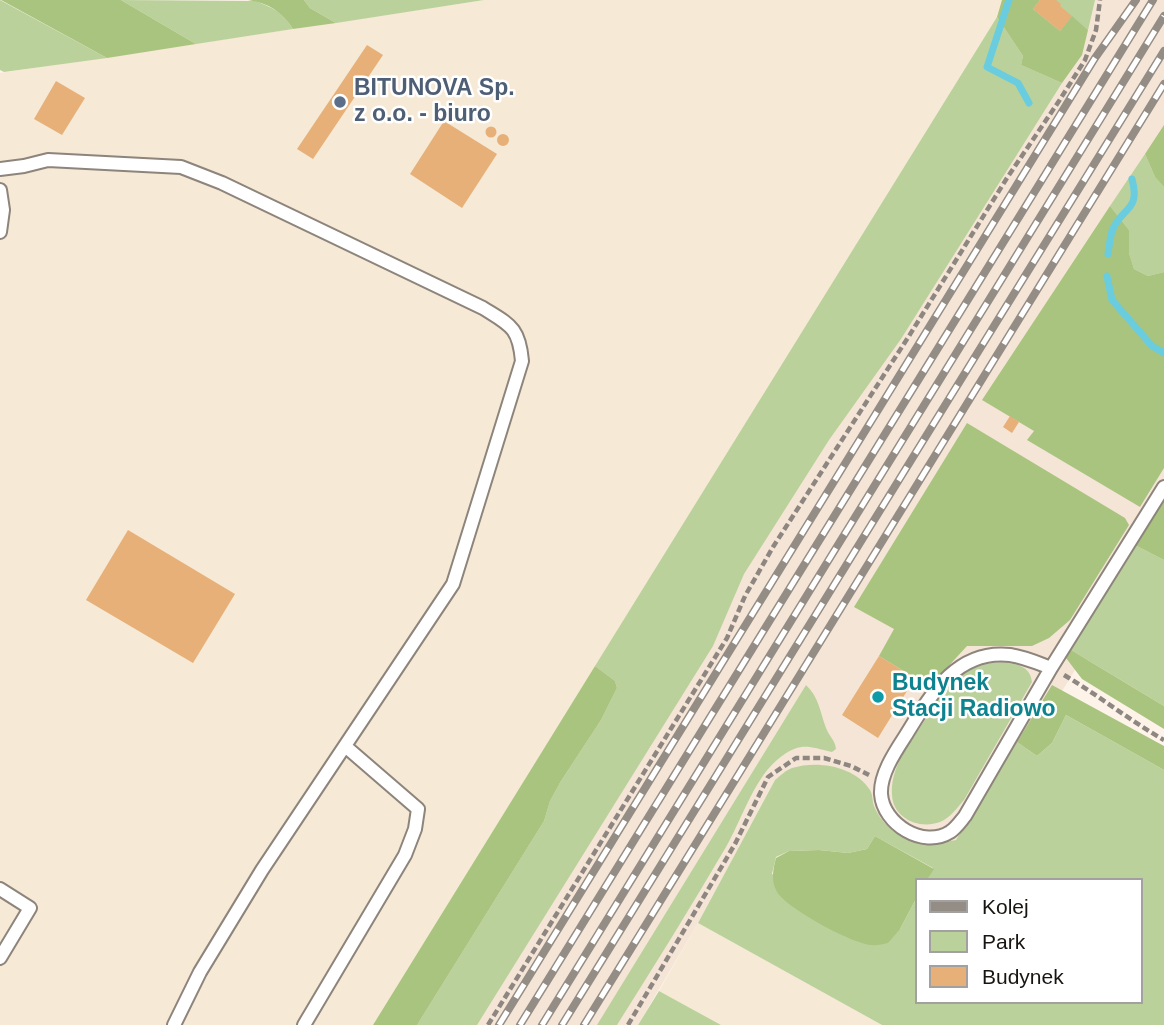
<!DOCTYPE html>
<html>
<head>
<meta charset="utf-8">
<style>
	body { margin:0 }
	#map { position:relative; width:1164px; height:1025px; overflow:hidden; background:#fdf3e9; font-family:Helvetica,sans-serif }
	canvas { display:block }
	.legend { position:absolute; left:915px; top:878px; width:228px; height:126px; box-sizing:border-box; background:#fff; border:2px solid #a3a1a0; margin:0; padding:9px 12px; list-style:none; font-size:21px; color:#181411 }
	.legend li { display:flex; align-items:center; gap:14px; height:35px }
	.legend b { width:35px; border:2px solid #a3a1a0 }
</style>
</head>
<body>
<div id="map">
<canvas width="1164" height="1025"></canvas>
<ul class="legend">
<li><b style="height:9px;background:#948d86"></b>Kolej</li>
<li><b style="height:19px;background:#bbd19b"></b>Park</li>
<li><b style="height:19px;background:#e7b079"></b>Budynek</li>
</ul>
</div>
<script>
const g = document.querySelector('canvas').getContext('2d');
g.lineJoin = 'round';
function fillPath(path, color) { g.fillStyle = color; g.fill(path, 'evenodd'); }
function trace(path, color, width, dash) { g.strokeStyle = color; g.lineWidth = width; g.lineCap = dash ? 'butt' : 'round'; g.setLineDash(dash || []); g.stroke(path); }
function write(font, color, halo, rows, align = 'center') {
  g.font = font + ' Helvetica,sans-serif'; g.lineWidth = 5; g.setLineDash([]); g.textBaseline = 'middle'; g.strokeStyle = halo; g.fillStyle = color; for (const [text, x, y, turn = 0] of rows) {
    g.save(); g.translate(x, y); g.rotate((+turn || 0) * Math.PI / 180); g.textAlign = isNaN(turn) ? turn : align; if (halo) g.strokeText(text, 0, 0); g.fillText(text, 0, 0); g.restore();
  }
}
const built = new Path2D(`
	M1002 0H1164V557L1103 649 1075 670 948 876 775 780 698 923 638 1025H373L997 17Z`);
const industrial = new Path2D(`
	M484 0H1002L997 17 373 1025H0V73Z
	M698 923 882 1025H721L659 991Z`);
const green = new Path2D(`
	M0 0 107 58 4 72 0 70Z
	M121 0 255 1C274 8 282 12 293 29L196 44Z
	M304 0H484L336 23 310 8Z
	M1040 0H1095L1088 30 1072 17 1060 31 1033 9Z
	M997 17 1023 56 1021 65 1062 83 901 339 829 440 744 574 713 646 477 1025H417L544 821 550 801 561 781 601 720 617 688 615 681 595 666Z
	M1145 154 1155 177 1164 187V272L1148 276 1134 269 1129 253V230L1110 206Z
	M1133 544 1164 560V706L1071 650Z
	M1001 662C1016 664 1030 665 1032 682L964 800C957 808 950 818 940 822 919 830 893 818 892 795 891 782 895 769 901 758 907 747 914 737 921 726 933 708 942 688 960 675 973 666 986 664 1001 662Z
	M806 685C819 697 820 712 826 728 829 736 835 740 836 749L832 752C809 747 802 742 782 756 754 776 743 818 726 847 691 907 654 966 617 1025H597Z
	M1066 715 1164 770V1025H882L698 923 775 780C780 776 786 770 792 768 817 760 855 766 870 790 873 795 872 800 874 806 883 829 909 845 934 844 941 844 949 841 956 840L1017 742 1037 756 1052 743ZM875 836 933 868 927 880H1141V1002H917V897L900 929 772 874 776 857 789 851 819 850 848 853 867 849Z
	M659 991 721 1025H638Z`);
const forest = new Path2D(`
	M1 0H121L196 44 107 58Z
	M248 0H304L310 8 336 23 293 29C282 12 269 3 248 0Z
	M1002 0H1040L1033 9 1060 31 1072 16 1088 30 1082 55 1062 83 1021 65 1023 56 997 17Z
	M1164 125V187L1155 177 1145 154Z
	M1110 206 1129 230V253L1134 269 1148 276 1164 272V468L1140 507 1027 440 1034 431 982 400Z
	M967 423 1125 518 1129 525 1070 620 1049 638 1032 646H967L932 684 915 678 879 656 894 629 854 607Z
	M1164 495V560L1133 544Z
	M1071 650 1164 706V729L1082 679 1066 658Z
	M595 666 615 681 617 688 601 720 561 781 550 801 544 821 417 1025H373Z
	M1052 685 1164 746V770L1066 715 1052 743 1037 756 1017 742Z
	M875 836 934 869 927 880H917V897L900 929 888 943C883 944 876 946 871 945 853 944 783 907 776 890 771 880 773 869 776 858L789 851 819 850 848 853 867 849Z`);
const stream = new Path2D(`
	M1009 0 987 67 1018 83 1029 103
	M1108 254C1109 247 1110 238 1112 231 1121 207 1141 212 1132 179
	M1107 276 1112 300 1152 346 1164 353`);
const building = new Path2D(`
	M1040 0H1056L1061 4 1060 6 1072 16 1060 31 1033 9Z
	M367 45 383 55 313 159 297 149Z
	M56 81 85 98 62 135 34 119Z
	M444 121 497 154 462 208 410 174Z
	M485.5 132a5.5 5.5 0 1 1 11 0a5.5 5.5 0 1 1-11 0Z
	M497 140a6 6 0 1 1 12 0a6 6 0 1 1-12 0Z
	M1010 416 1019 422 1012 433 1003 427Z
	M128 530 235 594 193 663 86 600Z
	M879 656 915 678 878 738 842 715Z`);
const path = new Path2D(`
	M1064 675C1098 695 1129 720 1164 740
	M488 1025 727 638 745 596 773 547 909 336 1007 178 1059 101 1085 60 1096 30 1100 0
	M628 1025 735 844 768 777 796 758H824L851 766 869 775`);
const lane = new Path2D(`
	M0 169 24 166 48 160 181 167 222 183 483 308C510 325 519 327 522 361L453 584 262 870 200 972 174 1025
	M0 190 3 210 0 232
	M1051 668C1038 663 1024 657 1010 655 956 649 930 696 906 735 895 752 880 774 881 794 883 824 923 849 950 832 956 828 960 822 965 816L1051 668 1164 487
	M0 889 30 908 0 958
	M304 1025 405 855 415 829 418 809 345 746`);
const rail = new Path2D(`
	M499 1025 1095 58 1136 0
	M520 1025 1153 0
	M542 1025 1164 16
	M562 1025 1164 51
	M584 1025 1164 84`);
const markers = [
	[340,102,7,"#5c6f8a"],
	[878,697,7,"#0f9aa8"]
];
const serviceNames = [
	["BITUNOVA Sp.",354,89],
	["z o.o. - biuro",354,115]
];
const cultureNames = [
	["Budynek",892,684],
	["Stacji Radiowo",892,710]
];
fillPath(built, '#f5e5d6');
fillPath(industrial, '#f6e9d5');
fillPath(green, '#bbd19b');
fillPath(forest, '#a9c47f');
trace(stream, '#69ccdf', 7);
fillPath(building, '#e7b079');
trace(lane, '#8d847c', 16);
trace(path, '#8e8680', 4.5, [7, 3.5]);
trace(lane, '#fff', 12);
trace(rail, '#948d86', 8);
trace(rail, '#fff', 5, [16]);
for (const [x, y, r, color] of markers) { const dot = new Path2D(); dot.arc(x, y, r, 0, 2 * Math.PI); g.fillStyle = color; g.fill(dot); trace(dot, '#fff', 2.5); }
write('bold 23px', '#4e5e75', '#fff', serviceNames, 'left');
write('bold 23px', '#0d838f', '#fff', cultureNames, 'left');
</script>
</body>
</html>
